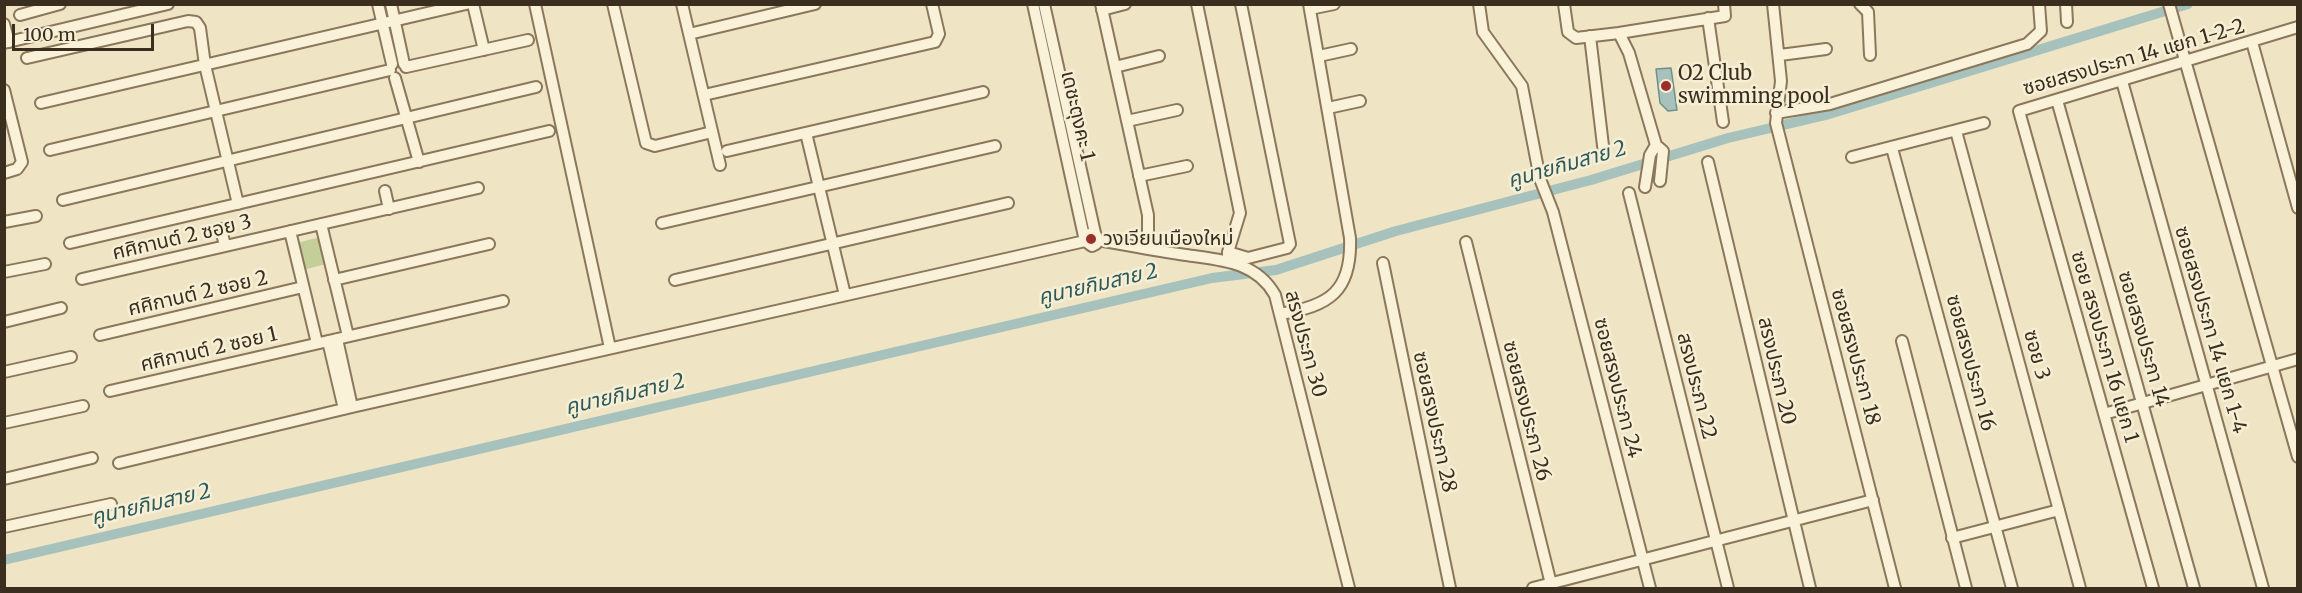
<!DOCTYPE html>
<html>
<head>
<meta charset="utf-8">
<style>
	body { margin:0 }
	#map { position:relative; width:2302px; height:593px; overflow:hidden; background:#efe5c5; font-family:Merriweather,serif }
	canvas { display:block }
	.frame { position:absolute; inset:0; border:6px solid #3a2e1f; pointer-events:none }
	.scale { position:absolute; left:12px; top:24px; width:142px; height:27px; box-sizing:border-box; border:3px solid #3a2e1f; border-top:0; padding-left:8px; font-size:18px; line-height:21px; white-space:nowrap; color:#3a2e1f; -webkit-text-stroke:4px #f6efd5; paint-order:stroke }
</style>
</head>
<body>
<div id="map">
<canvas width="2302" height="593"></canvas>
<div class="frame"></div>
<div class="scale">100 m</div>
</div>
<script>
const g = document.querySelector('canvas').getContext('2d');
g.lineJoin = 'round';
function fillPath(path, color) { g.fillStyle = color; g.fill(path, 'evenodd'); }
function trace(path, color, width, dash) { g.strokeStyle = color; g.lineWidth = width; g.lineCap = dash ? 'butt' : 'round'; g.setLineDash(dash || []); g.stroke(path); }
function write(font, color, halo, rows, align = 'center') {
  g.font = font + ' Merriweather,"Noto Sans Thai",serif'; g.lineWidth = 5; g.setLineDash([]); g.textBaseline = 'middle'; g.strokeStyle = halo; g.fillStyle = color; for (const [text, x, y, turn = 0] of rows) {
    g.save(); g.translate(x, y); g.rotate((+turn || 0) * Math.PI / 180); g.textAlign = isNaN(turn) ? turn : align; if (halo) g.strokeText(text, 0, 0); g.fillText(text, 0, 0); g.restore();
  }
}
const green = new Path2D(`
	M320 237 326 264 303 270 297 243Z`);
const water = new Path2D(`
	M1671 68 1677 110 1668 111 1660 103 1656 69Z`);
const canal = new Path2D(`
	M4 560 1212 278 1276 270 1396 231 1591 180 1728 138 1826 115 2188 4`);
const minor = new Path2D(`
	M378 4 392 64
	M391 4 404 64
	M473 4 484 50
	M535 4 610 348
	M613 4 646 143 655 146 712 132
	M682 4 720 165
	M1033 4 1085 241 1092 246 1096 244 1098 240 1095 233 1086 235
	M1044 4 1095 233
	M1101 4 1148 215V248
	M1197 4 1240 213 1228 252V257
	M1479 4 1483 32 1522 86 1540 179 1553 212 1650 588
	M1564 4 1568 32 1576 38 1619 33 1629 53 1656 145
	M1773 4 1781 81 1776 123 1895 588
	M1860 4 1868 12 1870 55
	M2066 4 2067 22
	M2169 4 2298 457
	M1310 9 1334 4
	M1102 10 1125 4
	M20 15 60 4
	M1708 18 1723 122
	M4 24 9 42
	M1619 33 1725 16 1724 4
	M689 34 815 4
	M1590 36 1604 154
	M2252 42 2298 208
	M4 43 168 4
	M1780 55 1826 49
	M1319 56 1351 49
	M27 58 188 21 196 22 200 28 205 65 238 204
	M406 67 528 40
	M1115 67 1159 56
	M395 78 419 162
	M2122 81 2263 588
	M4 90 22 162 17 169 4 173
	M704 95 935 42 939 34 932 4
	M2057 100 2194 588
	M41 103 466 4
	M1328 108 1360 101
	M1776 113 1830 104 2027 44 2041 31 2039 4
	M1127 121 1177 110
	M1956 131 2080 588
	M806 133 845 295
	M1892 148 2012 588
	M50 150 390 70
	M727 151 983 92
	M1852 157 1984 123
	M1708 162 1810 588
	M1139 176 1187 166
	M1645 187 1650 155 1656 145 1663 151 1660 181
	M385 191 389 209
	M1629 193 1728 588
	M63 200 536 87
	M4 222 36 216
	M662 223 995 146
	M321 224 348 336
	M221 229 225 246
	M290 231 317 343
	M1098 240C1127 245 1157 251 1186 255 1220 260 1256 261 1275 295L1349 588
	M1466 242 1552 588
	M70 243 549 131
	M1228 252 1248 258 1287 248 1290 244 1241 4
	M1383 263 1450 588
	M4 272 45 264
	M82 279 478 188
	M334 280 489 244
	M675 280 1008 203
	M1280 314C1330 306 1352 291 1350 238L1309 4
	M4 322 61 308
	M100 335 303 287
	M337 339 352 407
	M328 341 344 409
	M1902 341 1966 588
	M4 372 71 357
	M110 391 503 301
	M2104 414 2298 359
	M4 423 83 406
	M119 463 352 407 1085 241
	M4 479 92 458
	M4 527 111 504
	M1952 538 2059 510
	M1533 588 1873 500
	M2153 588 2019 111 2298 27`);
const markers = [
	[1666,86,6,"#9b2f2a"],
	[1091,239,6,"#9b2f2a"]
];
const streetNames = [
	["ซอยสรงประภา 14 แยก 1-2-2",2134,58,-16],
	["เดชะตุงคะ 1",1077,116,77],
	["ศศิกานต์ 2 ซอย 3",182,238,-13],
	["ศศิกานต์ 2 ซอย 2",198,294,-13],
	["ซอยสรงประภา 14 แยก 1-4",2210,330,74],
	["ซอยสรงประภา 14",2143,339,74],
	["สรงประภา 30",1305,344,75],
	["ซอย สรงประภา 16 แยก 1",2104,347,74],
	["ศศิกานต์ 2 ซอย 1",209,350,-13],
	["ซอย 3",2036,355,75],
	["ซอยสรงประภา 18",1855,357,75],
	["ซอยสรงประภา 16",1970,363,75],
	["สรงประภา 20",1776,371,77],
	["สรงประภา 22",1696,386,76],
	["ซอยสรงประภา 24",1617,388,76],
	["ซอยสรงประภา 26",1526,411,76],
	["ซอยสรงประภา 28",1434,422,78]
];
const poiNames = [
	["O2 Club",1678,74],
	["swimming pool",1678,97],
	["วงเวียนเมืองใหม่",1103,239]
];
const waterNames = [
	["คูนายกิมสาย 2",1567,165,-16],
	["คูนายกิมสาย 2",1098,285,-13],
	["คูนายกิมสาย 2",625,395,-13],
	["คูนายกิมสาย 2",151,505,-13]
];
fillPath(green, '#c4ce99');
fillPath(water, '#a7c2bc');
trace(water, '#6d918a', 1.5);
trace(canal, '#a7c2bc', 10);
trace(minor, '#8b775b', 14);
trace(minor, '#f9f2d9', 10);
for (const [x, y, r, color] of markers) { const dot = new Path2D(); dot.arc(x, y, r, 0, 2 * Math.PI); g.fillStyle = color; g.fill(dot); trace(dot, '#f6efd5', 2); }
write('20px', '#3a2e1f', '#f6efd5', streetNames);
write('20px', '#3a2e1f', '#f6efd5', poiNames, 'left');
write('italic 21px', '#2e5a5a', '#f6efd5', waterNames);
</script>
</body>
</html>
